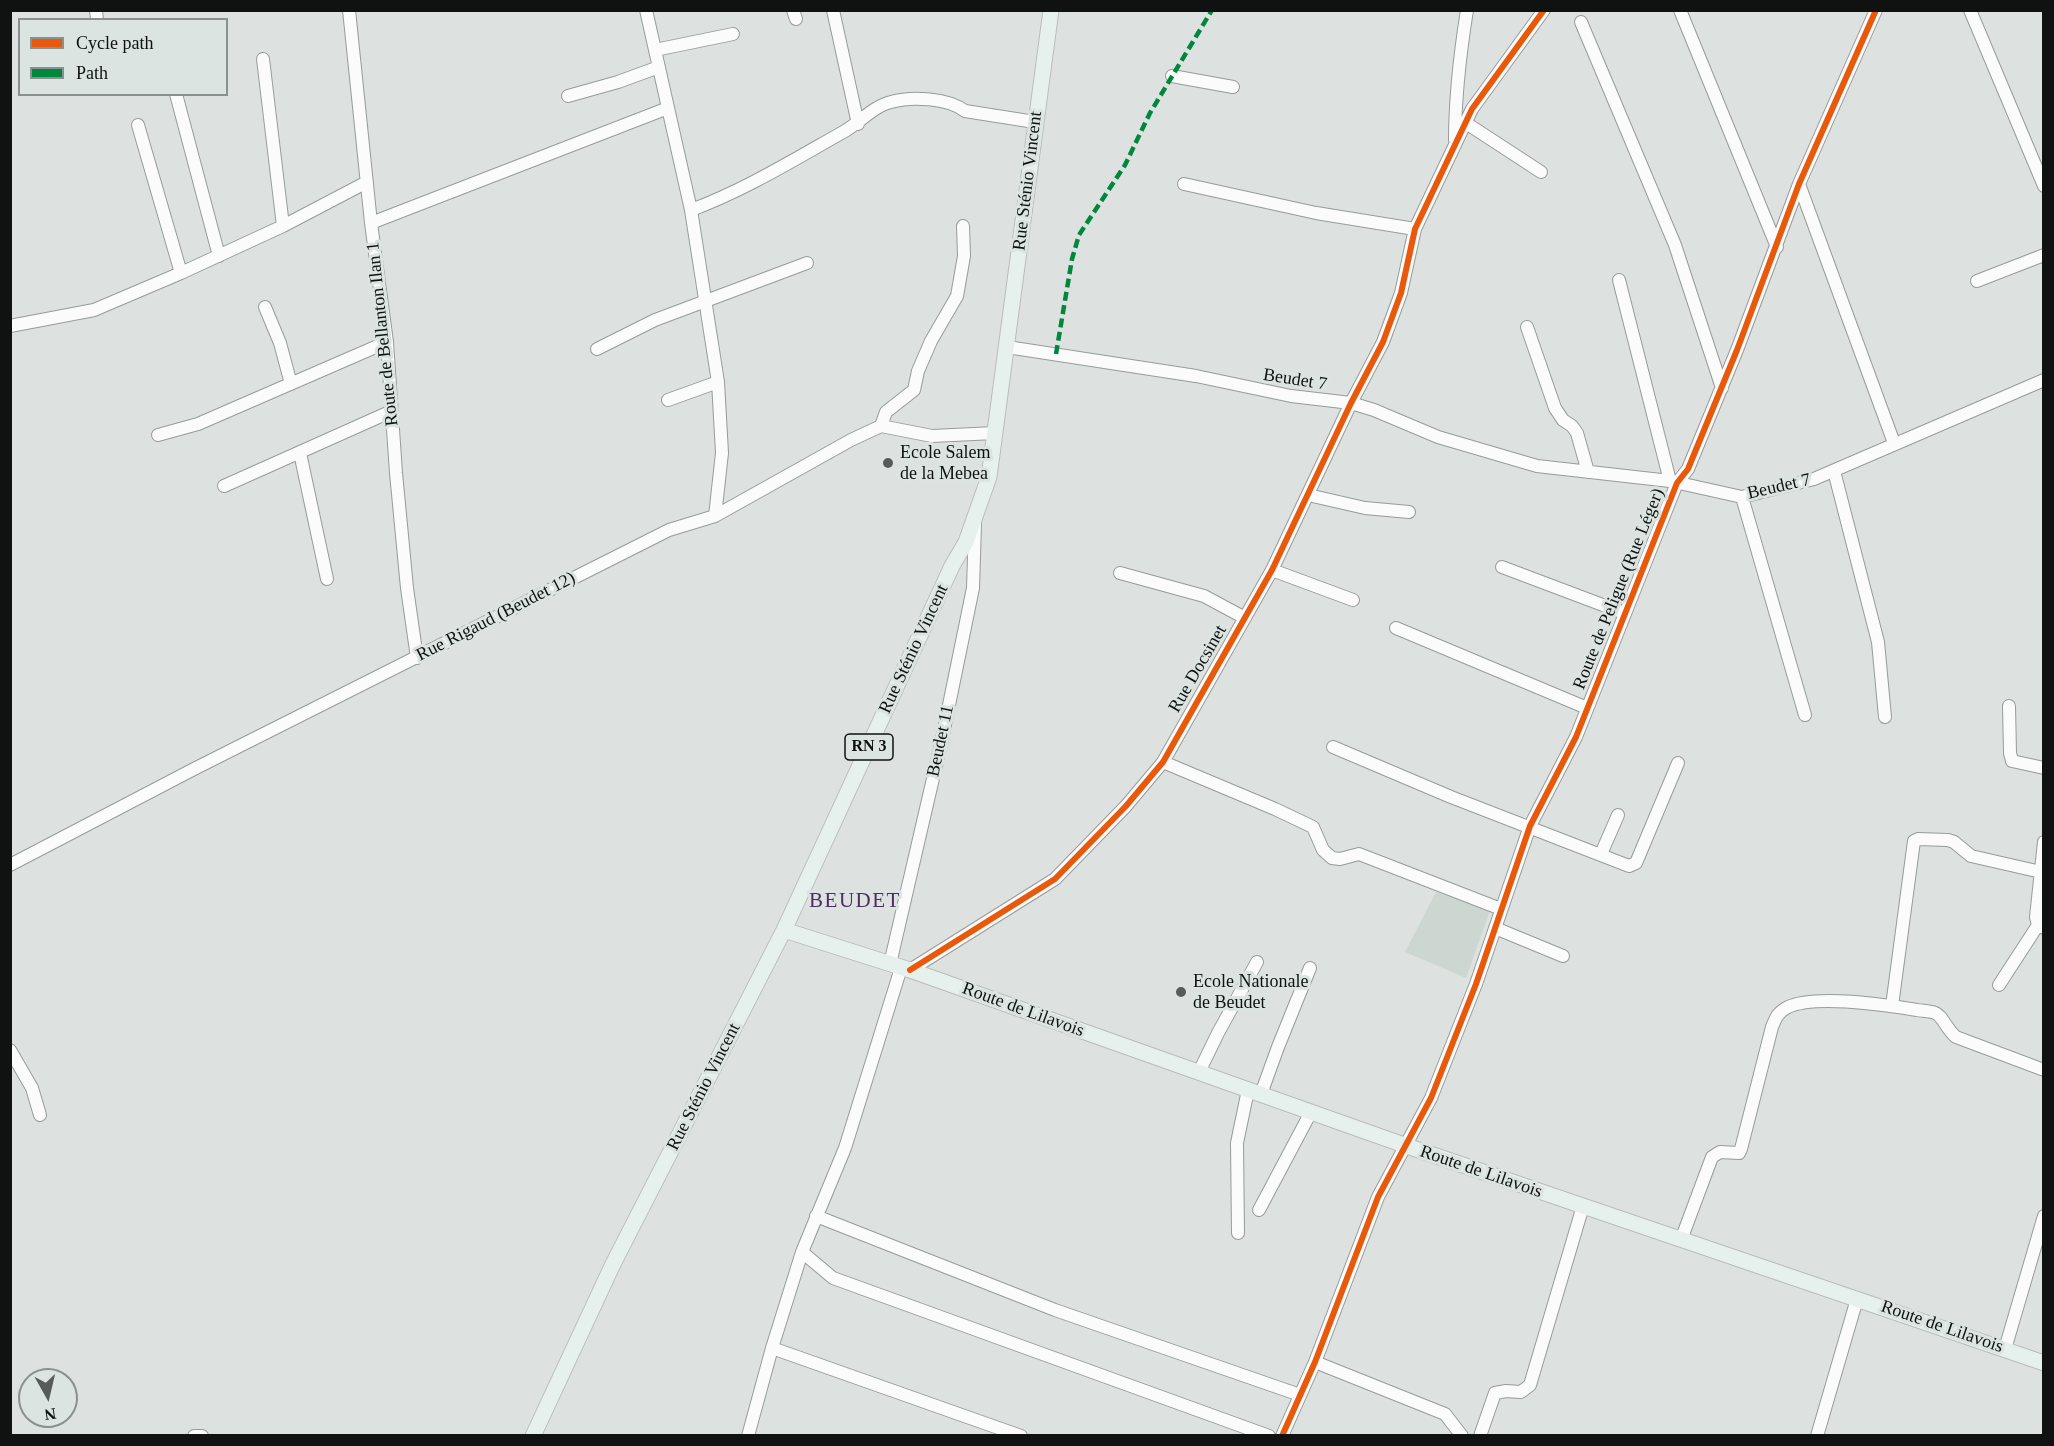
<!DOCTYPE html>
<html>
<head>
<meta charset="utf-8">
<style>
	body { margin:0 }
	#map { position:relative; width:2054px; height:1446px; overflow:hidden; background:#dde2e0; font-family:Georgia,serif }
	canvas { display:block }
	.frame { position:absolute; inset:0; border:12px solid #0f1211; pointer-events:none }
	.legend { position:absolute; left:18px; top:18px; width:210px; height:78px; box-sizing:border-box; background:#dbe4e0; border:2px solid #89908d; margin:0; padding:8px 10px; list-style:none; font-size:18px; color:#0f1211 }
	.legend li { display:flex; align-items:center; gap:12px; height:30px }
	.legend b { width:30px; border:2px solid #89908d }
	.north { position:absolute; left:18px; top:1368px; width:60px; height:60px; box-sizing:border-box; background:#dbe4e0; border:2px solid #89908d; border-radius:50%; rotate:172deg; font-size:16px; font-weight:700; line-height:24px; text-align:center; color:#0f1211 }
	.north::after { content:''; display:block; margin:auto; width:21px; height:27px; background:#575b59; clip-path:polygon(50% 0,100% 100%,50% 72%,0 100%) }
</style>
</head>
<body>
<div id="map">
<canvas width="2054" height="1446"></canvas>
<div class="frame"></div>
<ul class="legend">
<li><b style="height:8px;background:#e8590c"></b>Cycle path</li>
<li><b style="height:8px;background:#00873e"></b>Path</li>
</ul>
<div class="north">N</div>
</div>
<script>
const g = document.querySelector('canvas').getContext('2d');
g.lineJoin = 'round';
function fillPath(path, color) { g.fillStyle = color; g.fill(path, 'evenodd'); }
function trace(path, color, width, dash) { g.strokeStyle = color; g.lineWidth = width; g.lineCap = dash ? 'butt' : 'round'; g.setLineDash(dash || []); g.stroke(path); }
function write(font, color, halo, rows, align = 'center') {
  g.font = font + ' Georgia,serif'; g.lineWidth = 6; g.setLineDash([]); g.textBaseline = 'middle'; g.strokeStyle = halo; g.fillStyle = color; for (const [text, x, y, turn = 0] of rows) {
    g.save(); g.translate(x, y); g.rotate((+turn || 0) * Math.PI / 180); g.textAlign = isNaN(turn) ? turn : align; if (halo) g.strokeText(text, 0, 0); g.fillText(text, 0, 0); g.restore();
  }
}
const built = new Path2D(`
	M1436 892 1490 911 1466 978 1405 952Z`);
const minor = new Path2D(`
	M96 10 97 20
	M349 10 371 223 387 342 396 473 407 588 417 658
	M646 10 691 210 718 382 722 453 715 516
	M793 10 796 19
	M833 10 858 124
	M1680 10 1777 247
	M1970 10 2044 186
	M1581 22 1675 245 1722 388
	M655 50 733 34
	M263 59 283 226
	M1172 76 1233 87
	M176 94 219 256
	M568 96 618 82 659 67
	M1466 123 1541 172
	M138 125 181 273
	M1455 140C1455 96 1460 54 1467 10
	M1184 184 1316 213 1415 229
	M1799 184 1894 443
	M691 210C745 190 795 159 845 131 860 122 874 106 891 102 912 96 948 98 965 111L1035 122
	M371 223 668 108
	M1619 280 1670 481
	M1977 281 2044 255
	M265 307 280 343 291 384
	M10 326 94 310 181 273 283 226 367 182
	M1527 327 1555 408 1563 420 1572 426 1577 433 1588 472
	M1007 347 1196 376 1291 396 1351 403 1374 410 1438 437 1537 466 1670 481 1742 497 1814 479 2044 380
	M597 349 655 320 807 263
	M668 400 718 382
	M881 426 886 412 914 390 918 371 931 341 957 296 964 256 963 226
	M158 435 198 424 387 342
	M300 453 327 579
	M1834 471 1878 642 1885 717
	M224 486 392 411
	M1308 495 1365 508 1409 512
	M1742 497 1805 715
	M1502 567 1624 613
	M1272 570 1353 600
	M1120 573 1204 596 1245 618
	M1396 628 1587 708
	M2009 706 2010 753 2012 761 2044 768
	M1333 747 1451 797 1629 866 1636 863 1678 763
	M1163 762 1275 809 1313 827 1323 850 1332 858 1340 859 1359 854 1501 909
	M2044 842 2036 917 2038 925 2044 928
	M1601 854 1618 815
	M10 865 194 769 669 530 715 516 851 440 881 426 932 436 995 433
	M1495 928 1563 956
	M890 964 941 744 973 588 975 524
	M910 970 1055 879 1126 806 1163 762 1272 570 1351 403 1383 342 1401 293 1415 229 1472 109 1544 10
	M1999 985 2038 925
	M1892 1006 1914 841 1918 839 1948 840 1954 842 1971 856 2041 872
	M10 1050 32 1088 40 1115
	M1199 1072 1218 1033 1257 962
	M1261 1094 1278 1047 1310 968
	M1259 1210 1311 1112
	M816 1216 1055 1310 1300 1395
	M1238 1233 1237 1143 1248 1090
	M1681 1240 1712 1157 1720 1152 1739 1153 1741 1149 1772 1027C1776 1017 1778 1012 1788 1007 1816 994 1886 1005 1917 1010 1922 1011 1930 1011 1935 1013 1942 1015 1947 1030 1956 1037L2044 1070
	M802 1252 833 1278 1269 1436
	M772 1348 1021 1436
	M2005 1349 2044 1216
	M1315 1362 1445 1414 1462 1436
	M194 1436H202
	M748 1436 772 1348 802 1252 845 1148 901 968
	M1282 1436 1315 1362 1378 1197 1431 1098 1476 984 1530 826 1576 737 1677 483 1688 469 1737 350 1799 184 1876 10
	M1480 1436 1495 1393 1506 1391 1521 1392 1530 1385 1583 1206
	M1817 1436 1857 1299`);
const major = new Path2D(`
	M784 930 910 970 1404 1145 2044 1363
	M533 1436 613 1264 784 930 952 566 966 542 989 477 1051 10`);
const quiet = new Path2D(`
	M1056 354 1072 259 1079 235 1125 165 1150 113 1212 10`);
const cycleway = new Path2D(`
	M910 970 1055 879 1126 806 1163 762 1272 570 1351 403 1383 342 1401 293 1415 229 1472 109 1544 10
	M1282 1436 1315 1362 1378 1197 1431 1098 1476 984 1530 826 1576 737 1677 483 1688 469 1737 350 1799 184 1876 10`);
const markers = [
	[888,463,6,"#575b59"],
	[1181,992,6,"#575b59"]
];
const shields = [
	[869,747,48]
];
const shieldNames = [
	["RN 3",869,747]
];
const streetNames = [
	["Rue Sténio Vincent",1028,181,-83],
	["Route de Bellanton Ilan 1",383,334,-96],
	["Beudet 7",1295,380,9],
	["Beudet 7",1779,487,-13],
	["Route de Peligue (Rue Léger)",1619,589,-68],
	["Rue Rigaud (Beudet 12)",496,617,-27],
	["Rue Sténio Vincent",914,649,-65],
	["Rue Docsinet",1198,669,-60],
	["Beudet 11",941,741,-78],
	["Route de Lilavois",1023,1010,20],
	["Rue Sténio Vincent",704,1087,-63],
	["Route de Lilavois",1481,1172,19],
	["Route de Lilavois",1942,1327,19]
];
const poiNames = [
	["Ecole Salem",900,453],
	["de la Mebea",900,474],
	["Ecole Nationale",1193,982],
	["de Beudet",1193,1003]
];
const quarterNames = [
	["BEUDET",855,901]
];
fillPath(built, '#ccd7d2');
trace(minor, '#979b9a', 14);
trace(major, '#babcbb', 17);
trace(minor, '#fafbfa', 12);
trace(major, '#e6f0ec', 15);
trace(quiet, '#00873e', 4.5, [9, 4.5]);
trace(cycleway, '#e8590c', 6);
for (const [x, y, r, color] of markers) { const dot = new Path2D(); dot.arc(x, y, r, 0, 2 * Math.PI); g.fillStyle = color; g.fill(dot); trace(dot, '#dbe4e0', 2); }
for (const [x, y, w] of shields) { const box = new Path2D(); box.roundRect(x - w / 2, y - 13, w, 26, 4.5); g.fillStyle = '#dbe4e0'; g.fill(box); trace(box, '#0f1211', 1.5); }
write('bold 16px', '#0f1211', null, shieldNames);
write('18px', '#0f1211', '#dbe4e0', streetNames);
write('18px', '#0f1211', '#dbe4e0', poiNames, 'left');
g.letterSpacing = '1.5px';
write('21px', '#512b62', '#dbe4e0', quarterNames);
g.letterSpacing = '0px';
</script>
</body>
</html>
